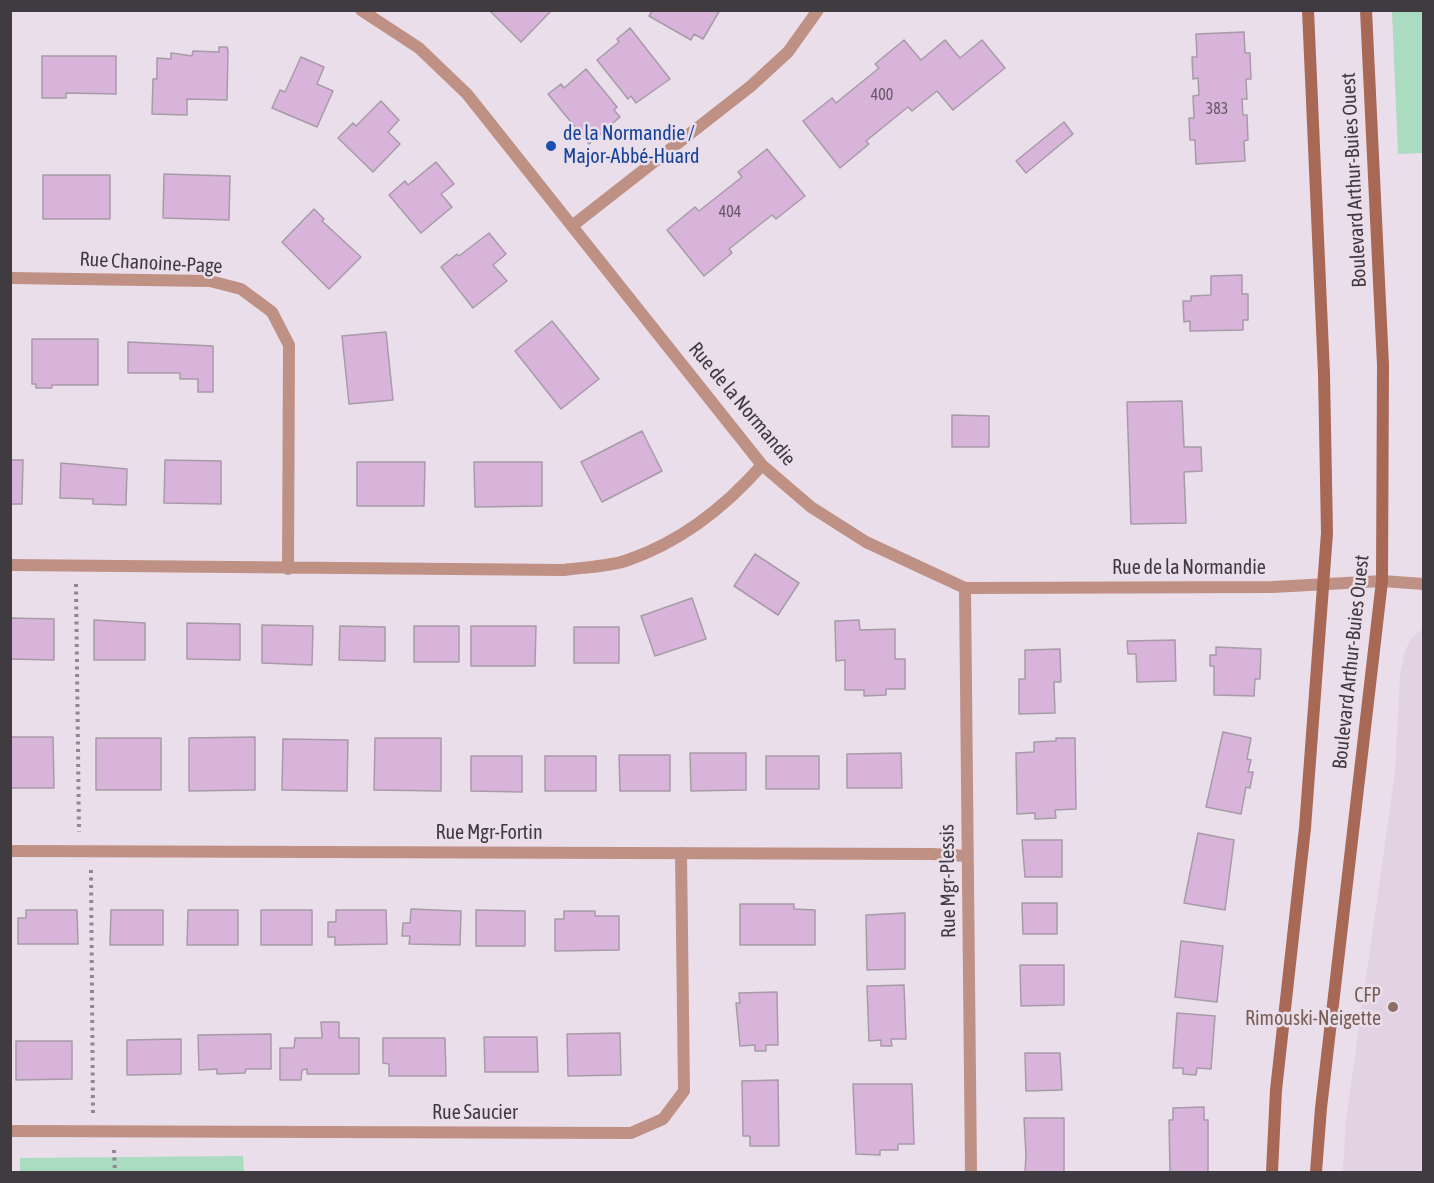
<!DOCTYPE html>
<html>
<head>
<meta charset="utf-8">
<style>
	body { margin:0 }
	#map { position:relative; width:1434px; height:1183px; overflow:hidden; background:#eadeeb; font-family:"Asap Condensed",sans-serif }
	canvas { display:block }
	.frame { position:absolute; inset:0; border:12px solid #403b40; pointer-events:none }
</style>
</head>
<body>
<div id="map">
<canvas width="1434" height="1183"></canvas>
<div class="frame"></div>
</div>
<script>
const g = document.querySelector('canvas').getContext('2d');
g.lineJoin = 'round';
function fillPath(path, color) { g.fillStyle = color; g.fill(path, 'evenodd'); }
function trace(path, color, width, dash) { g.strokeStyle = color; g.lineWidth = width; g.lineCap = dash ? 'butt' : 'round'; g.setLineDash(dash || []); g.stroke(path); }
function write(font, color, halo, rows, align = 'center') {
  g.font = font + ' "Asap Condensed",sans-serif'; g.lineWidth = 5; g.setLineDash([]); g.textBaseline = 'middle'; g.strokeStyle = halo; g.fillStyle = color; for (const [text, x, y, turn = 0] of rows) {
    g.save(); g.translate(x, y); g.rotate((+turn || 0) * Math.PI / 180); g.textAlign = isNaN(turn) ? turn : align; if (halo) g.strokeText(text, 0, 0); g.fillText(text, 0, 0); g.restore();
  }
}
const built = new Path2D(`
	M1423 629V1172H1343L1346 1120 1395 773 1400 675 1405 651 1412 637Z`);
const green = new Path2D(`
	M1392 11H1423V153L1398 154Z
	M243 1156 244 1172H20V1158Z`);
const building = new Path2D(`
	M489 10H552L521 42Z
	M653 10H720L703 39 694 34 691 40 649 16Z
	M630 28 670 79 636 103 631 96 628 99 597 60 619 42 617 39Z
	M1244 32 1245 53H1250L1251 79H1246L1247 99H1242L1243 115H1247L1248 140 1244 141 1245 161 1196 164 1195 140H1190L1189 118H1194L1193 96 1199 95 1198 78 1193 79 1192 57H1197L1196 34Z
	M904 40 921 60 945 40 960 58 982 40 1005 68 953 110 937 91 912 111 908 107 866 141 869 144 840 168 803 121 832 98 836 103 879 68 875 64Z
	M219 47H227L228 51 227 100 187 99V115L152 114 153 79H157V58L171 59V53L192 56 193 51 219 52Z
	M42 56H116V94L66 93V98H42Z
	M301 57 324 67 317 84 333 91 317 127 272 108 280 90 285 92Z
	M586 69 617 107 614 110 620 117 589 144 548 94 561 84 564 88Z
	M381 101 399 120 388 132 400 144 373 172 338 138 353 123 356 126Z
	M1064 122 1073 134 1026 173 1016 161Z
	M767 149 805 196 776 219 772 215 729 249 732 253 704 276 667 230 695 207 699 211 742 177 738 172Z
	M436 162 454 184 441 194 452 207 421 233 389 195 405 181 408 185Z
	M164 174 230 176 229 220 163 218Z
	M43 175H110V219H43Z
	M314 209 324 219 322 221 361 257 329 289 282 242Z
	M489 233 506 254 493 265 507 281 473 308 441 267 457 254 459 256Z
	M1242 275V294H1248V320H1243V330L1190 331V321L1184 322 1183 301H1191V296L1211 295V276Z
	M552 321 599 379 561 409 515 351Z
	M386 332 393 400 349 404 342 336Z
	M32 339H98V385H52V388H36V384H32Z
	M128 342 213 346V392H198V379H180V373H128Z
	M1182 401 1184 447H1201L1202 471 1184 472 1186 523 1131 524 1127 402Z
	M952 415 989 416V447H952Z
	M642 431 662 471 602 502 581 462Z
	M10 460H23L22 504H10Z
	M165 460 221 461V504L164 503Z
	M357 462H425L424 506H357Z
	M474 462H542V506L475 507Z
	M61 463 127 469 126 505 93 504V499L60 498Z
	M755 554 799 583 778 615 734 586Z
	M692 598 706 639 655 656 641 616Z
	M10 618 54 619V660L10 659Z
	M94 620 145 623V660H94Z
	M859 620 860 630 895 629V659H905V689H886V695L864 696V690H845V660L836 661 835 621Z
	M187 623 240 624V660L187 659Z
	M262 625 313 626 312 665 262 663Z
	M340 626 385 627V661L339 660Z
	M414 626H459V662H414Z
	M471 626H536L535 666H471Z
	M574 627H619V663H574Z
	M1175 640 1176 681 1137 682 1136 654H1128L1127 641Z
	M1216 647 1261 649 1260 679H1255L1254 696 1214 695V666H1210V655H1216Z
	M1060 649 1061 682H1054L1055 713 1019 714V679H1025V650Z
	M1223 732 1251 738 1247 759 1251 760 1248 772H1253L1250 788 1246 787 1241 814 1206 807Z
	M10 737H53L54 788H10Z
	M255 737V790L189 791V738Z
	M96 738H161V790H96Z
	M375 738H441V791L374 790Z
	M1056 738H1075L1076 809 1055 810 1056 818 1035 819V813L1017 814 1016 753 1034 752V742L1056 741Z
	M283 739 348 740 347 791 282 790Z
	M690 753H746V790L691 791Z
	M901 753 902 788H847V754Z
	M619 755H670V791H620Z
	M471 756H522V792L471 791Z
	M545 756H596V791H545Z
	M766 756H819V789H766Z
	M1198 833 1234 840 1225 910 1184 903Z
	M1022 840H1062V877H1025Z
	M1022 903H1057V934H1023Z
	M740 904H794V909L815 910V945H740Z
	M411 909 461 911 460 945 409 944 410 936H402L403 923H410Z
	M26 910H77L78 944H18V918H26Z
	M111 910H163V945H110Z
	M188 910H238V945H187Z
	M261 910H312V945H261Z
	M336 910H386L387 944 335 945V937H328V922H336Z
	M476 910 525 911V946H476Z
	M564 911H595V916H619V950L555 951V919H564Z
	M905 913V969L867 970 866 915Z
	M1181 941 1223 946 1217 1002 1175 997Z
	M1020 965H1064V1005L1021 1006Z
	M904 985 906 1039H891L892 1046H881V1040L869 1041 867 986Z
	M777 992 778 1045H766V1051H755V1045L740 1046 736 1003H740L739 993Z
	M1177 1013 1215 1016 1211 1069 1197 1068 1196 1075 1183 1074V1068H1173Z
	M321 1022H339V1038H359V1074H307V1069L302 1070 301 1080H280V1048H294L295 1038H322Z
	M620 1033 621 1075 568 1076 567 1034Z
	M271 1034V1069H246L245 1073 217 1074V1069L199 1070 198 1035Z
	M484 1037H537L538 1072H485Z
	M383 1038H445L446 1076H389V1064L383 1063Z
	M181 1039V1074L127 1075V1040Z
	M16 1041H72V1079L16 1080Z
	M1025 1053H1060L1062 1090 1026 1091Z
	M778 1080 779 1146H750V1136H743L742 1081Z
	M853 1084H912L914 1144H898V1150H880V1155L856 1154Z
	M1204 1107V1120H1208V1172H1170L1169 1120H1173V1108Z
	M1024 1118H1064V1172H1025L1026 1155Z`);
const path = new Path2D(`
	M76 584 79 832
	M91 870 93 1114
	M114 1150 115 1172`);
const street = new Path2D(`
	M361 10 419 48 467 94 762 465 811 507 866 542 965 588 1273 587 1382 581 1424 584
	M572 226 751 86 788 52 818 10
	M10 278 210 281 241 289 272 312 289 345 288 569
	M10 565 564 570C584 567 609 567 628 560 680 542 726 506 762 465
	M965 588 971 1172
	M10 851 932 854 968 856
	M10 1131 631 1133 663 1119 684 1091 681 853`);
const secondary = new Path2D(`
	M1272 1172 1276 1090 1305 828 1327 533 1324 374 1308 10
	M1316 1172 1321 1108 1382 581 1383 365 1366 10`);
const markers = [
	[551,146,6,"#1a4fb4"],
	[1393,1007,6,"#8d6e63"]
];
const numberNames = [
	["400",882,95],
	["383",1217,109],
	["404",730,212]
];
const transitNames = [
	["de la Normandie /",563,134],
	["Major-Abbé-Huard",563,157]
];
const streetNames = [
	["Boulevard Arthur-Buies Ouest",1354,180,-93],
	["Rue Chanoine-Page",151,263,3],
	["Rue de la Normandie",742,404,50],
	["Rue de la Normandie",1189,568],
	["Boulevard Arthur-Buies Ouest",1351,662,-84],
	["Rue Mgr-Fortin",489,833],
	["Rue Mgr-Plessis",948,881,-91],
	["Rue Saucier",475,1113]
];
const educationNames = [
	["CFP",1381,996],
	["Rimouski-Neigette",1381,1019]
];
fillPath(built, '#e3d1e4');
fillPath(green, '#abdbc0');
fillPath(building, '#d8b3da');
trace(building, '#a79ba8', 1.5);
trace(path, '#908891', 4, [3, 4.5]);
trace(street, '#be9184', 12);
trace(secondary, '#a86856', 12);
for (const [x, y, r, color] of markers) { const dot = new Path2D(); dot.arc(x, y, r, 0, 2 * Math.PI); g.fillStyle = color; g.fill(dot); trace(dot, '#eadeeb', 2); }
write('16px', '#665966', null, numberNames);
write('20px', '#164399', '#eadeeb', transitNames, 'left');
write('20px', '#403b40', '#eadeeb', streetNames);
write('20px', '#785e54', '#eadeeb', educationNames, 'right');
</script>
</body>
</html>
